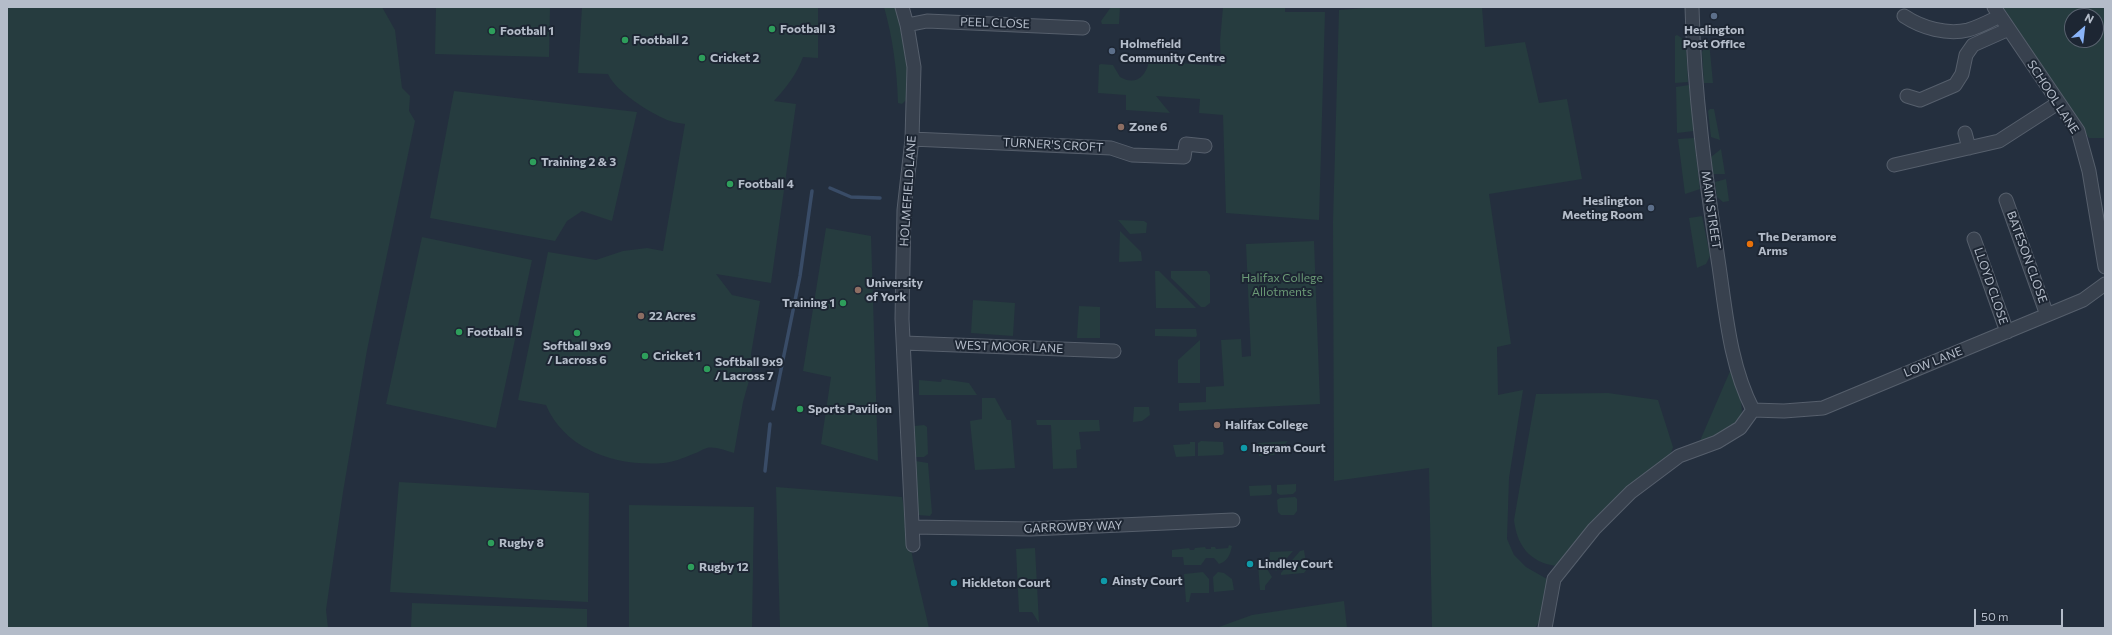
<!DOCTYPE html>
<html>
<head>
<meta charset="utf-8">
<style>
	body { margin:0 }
	#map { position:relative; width:2112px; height:635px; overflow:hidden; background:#242f3e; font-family:Commissioner,sans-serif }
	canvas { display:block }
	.frame { position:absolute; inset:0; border:8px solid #b4bcc9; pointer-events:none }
	.north { position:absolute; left:2064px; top:8px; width:40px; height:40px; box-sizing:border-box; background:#1d2633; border:1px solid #59626f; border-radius:50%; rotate:28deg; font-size:11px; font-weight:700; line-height:16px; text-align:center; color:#b4bcc9 }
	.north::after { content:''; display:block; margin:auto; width:14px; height:18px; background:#8ab4f8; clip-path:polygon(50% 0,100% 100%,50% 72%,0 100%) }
	.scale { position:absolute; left:1974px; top:609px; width:89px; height:18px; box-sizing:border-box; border:2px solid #b4bcc9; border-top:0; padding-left:5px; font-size:12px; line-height:14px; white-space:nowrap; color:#b4bcc9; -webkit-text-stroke:3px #1d2633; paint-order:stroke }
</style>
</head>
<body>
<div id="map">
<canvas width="2112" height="635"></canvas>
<div class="frame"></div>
<div class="north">N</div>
<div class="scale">50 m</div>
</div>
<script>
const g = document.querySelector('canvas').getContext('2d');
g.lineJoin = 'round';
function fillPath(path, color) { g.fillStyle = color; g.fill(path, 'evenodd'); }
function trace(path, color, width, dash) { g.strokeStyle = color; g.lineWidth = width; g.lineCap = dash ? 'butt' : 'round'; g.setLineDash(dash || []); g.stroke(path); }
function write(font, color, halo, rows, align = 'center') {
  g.font = font + ' Commissioner,sans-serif'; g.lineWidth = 4; g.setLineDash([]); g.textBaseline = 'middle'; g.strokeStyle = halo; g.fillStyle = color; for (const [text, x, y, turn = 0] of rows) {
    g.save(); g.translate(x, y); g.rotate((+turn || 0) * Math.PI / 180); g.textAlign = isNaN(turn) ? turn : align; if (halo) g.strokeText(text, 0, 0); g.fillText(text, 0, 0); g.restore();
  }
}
const green = new Path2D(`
	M7 7H382L395 30 402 88 410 96 409 111 415 121 367 350 343 492 326 610 328 628H7Z
	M436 7H550L549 57 435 54Z
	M582 7H818V58L803 57C797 74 786 88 774 101L796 104 771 283 716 274 732 295 760 301 751 354 752 370 743 402 734 453C727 451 714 446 707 448 702 449 698 453 693 454 684 458 673 462 664 463 617 467 565 450 546 405L518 400 548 252 596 260 623 251 647 248 663 251 685 124C679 123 672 122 667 120 649 112 616 92 608 74L578 73Z
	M884 7H896L908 60 907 99 902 104 898 103C897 70 893 39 884 7Z
	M1111 7H1120L1119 24H1102L1101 21Z
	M1223 7H1285V12H1325L1319 220 1226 213 1223 115 1199 113 1200 99 1156 96 1170 113 1126 110V95L1098 93 1099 65 1101 64 1113 65 1120 77C1135 86 1146 77 1149 61L1221 66 1220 41Z
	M1378 7H1482L1485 47 1525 42 1539 103 1567 99 1582 179 1489 194 1511 344 1497 347 1498 395 1523 390 1509 478 1507 539 1514 555 1526 567 1547 579 1549 585 1539 622 1535 628H1432L1429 468 1334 481 1333 222 1339 10Z
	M2003 7H2105V138H2089ZM2072 16H2096V40H2072Z
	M1677 35 1685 40 1686 44 1688 82 1675 83V36Z
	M1709 41 1713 83H1704L1702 52Z
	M1689 85 1694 131 1677 133 1676 87Z
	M454 91 637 112 612 221 582 211 567 221 555 241 430 218Z
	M1710 109H1714L1720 140 1711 137 1708 111Z
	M1694 138 1700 189 1685 194 1678 139Z
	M1721 149 1725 174H1713L1711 157Z
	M1726 179 1729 201 1723 202 1717 197 1715 182Z
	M1702 216 1710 256 1706 264 1697 268 1689 218Z
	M1118 220 1144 221 1147 223 1146 233 1130 234Z
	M826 228 871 236 878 461 821 444 831 377 803 371Z
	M1120 231 1141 252 1142 261 1119 262Z
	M422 237 532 260 496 428 386 404Z
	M1314 241 1320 404 1179 411V403L1206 402V387L1224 386 1221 340 1241 339 1242 357 1251 356 1246 244Z
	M1155 271H1159L1196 308H1156Z
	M1171 271H1207L1210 275V303L1205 307H1201L1171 278Z
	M973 300 1015 303 1013 336 971 333Z
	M1079 306 1100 307V338H1077Z
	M1155 329H1196L1197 335 1196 337 1155 336Z
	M1200 340V383H1178V360Z
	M1731 369C1747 417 1752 424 1699 443Z
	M942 379 969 383 977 395H919V380L941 382Z
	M1608 393 1658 400 1673 447 1670 457C1626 482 1595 524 1562 561L1556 566C1529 562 1517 545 1514 520L1536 394Z
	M982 398H995L1007 420H1011L1015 468 975 470 970 421 982 419Z
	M1134 407H1149L1150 415 1142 421 1133 422Z
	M1036 420H1099L1100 431 1079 432 1081 449 1076 450 1077 468 1053 469 1051 425H1037Z
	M924 425 927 427 928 454 924 457H915L914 426Z
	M1201 441 1223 442 1224 453 1222 455 1198 456V443Z
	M1288 441 1274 455 1259 456 1258 443Z
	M1190 442H1195V456L1176 457 1173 445 1190 444Z
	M915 461 928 463 932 513 930 516 918 515Z
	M399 482 589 493 588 602 390 592Z
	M1296 484V491L1293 494 1280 495 1277 493V485Z
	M1271 485 1272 493 1270 495 1250 496 1249 486Z
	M776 487 902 497 913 560 929 628H780Z
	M1295 497 1297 499V511L1294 515H1281L1278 512 1277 500 1280 498Z
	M629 505 754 507 752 628H629Z
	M1229 545 1232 546C1230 555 1228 561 1219 564L1214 558H1206L1201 565H1184L1183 557H1172V550L1189 548 1190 550H1194L1195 548 1205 547 1206 549H1211V547H1215L1216 549 1228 548Z
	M1035 548 1039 623 1032 612H1019L1016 549Z
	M1304 550 1307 569 1304 573 1281 575V573L1300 551Z
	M1293 551 1276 571 1269 562 1270 552Z
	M1258 564H1264L1272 577 1265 586V590H1260Z
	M1203 572 1209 579V593H1191L1189 602H1186L1184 574Z
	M1218 572 1224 573 1232 579 1234 590 1214 592 1213 577Z
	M1344 601 1347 628H1216L1252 615Z
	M412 603 587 609V628H411Z`);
const stream = new Path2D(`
	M830 188 851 197 880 198
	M773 409 800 276 812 191
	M765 471 770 424`);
const street = new Path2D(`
	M902 7 907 25 914 67 912 139 904 210 902 319 913 545
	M1692 7C1694 94 1706 180 1719 266 1726 314 1730 365 1753 410
	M1994 7 2078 131 2089 171 2105 267
	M1904 16C1922 28 1947 35 1968 30 1979 27 1990 21 2000 16
	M907 25 927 21 1083 28
	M1907 96 1920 100 1955 85 1962 74 1966 55 1973 45 2009 29
	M1965 133 1969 148
	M912 139 1090 147 1111 148 1132 155 1184 157 1186 144 1205 146
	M1894 165 1999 141 2058 103
	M2006 200 2047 315
	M1974 239 2007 332
	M904 343 1114 351
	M1753 410 1784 411 1823 408 2083 300 2105 284
	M912 527 1031 529 1233 520
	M1545 628 1554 579 1594 529 1631 492 1679 456 1717 442 1740 428 1753 410`);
const markers = [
	[1714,16,4,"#5c6f8a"],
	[772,29,4,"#2e9e5b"],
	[492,31,4,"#2e9e5b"],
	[625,40,4,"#2e9e5b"],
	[1112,51,4,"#5c6f8a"],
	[702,58,4,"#2e9e5b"],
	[1121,127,4,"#8d6e63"],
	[533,162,4,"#2e9e5b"],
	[730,184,4,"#2e9e5b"],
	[1651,208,4,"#5c6f8a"],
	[1750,244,4,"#e8710a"],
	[858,290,4,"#8d6e63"],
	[843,303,4,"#2e9e5b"],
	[641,316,4,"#8d6e63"],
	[459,332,4,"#2e9e5b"],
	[577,333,4,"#2e9e5b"],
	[645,356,4,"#2e9e5b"],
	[707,369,4,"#2e9e5b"],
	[800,409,4,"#2e9e5b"],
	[1217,425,4,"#8d6e63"],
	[1244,448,4,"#0f9aa8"],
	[491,543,4,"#2e9e5b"],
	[1250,564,4,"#0f9aa8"],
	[691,567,4,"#2e9e5b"],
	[1104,581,4,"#0f9aa8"],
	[954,583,4,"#0f9aa8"]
];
const streetNames = [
	["PEEL CLOSE",995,23,2],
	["SCHOOL LANE",2053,97,57],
	["TURNER'S CROFT",1053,145,3],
	["HOLMEFIELD LANE",908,191,-86],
	["MAIN STREET",1711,210,82],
	["BATESON CLOSE",2027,257,70],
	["LLOYD CLOSE",1991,286,71],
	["WEST MOOR LANE",1009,347,2],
	["LOW LANE",1933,362,-22],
	["GARROWBY WAY",1073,527,-2]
];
const poiNames = [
	["Football 3",780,29],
	["Heslington",1714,30,"center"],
	["Post Office",1714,44,"center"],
	["Football 1",500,31],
	["Football 2",633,40],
	["Holmefield",1120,44],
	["Community Centre",1120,58],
	["Cricket 2",710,58],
	["Zone 6",1129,127],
	["Training 2 & 3",541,162],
	["Football 4",738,184],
	["Heslington",1643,201,"right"],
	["Meeting Room",1643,215,"right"],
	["The Deramore",1758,237],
	["Arms",1758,251],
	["University",866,283],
	["of York",866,297],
	["Training 1",835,303,"right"],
	["22 Acres",649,316],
	["Football 5",467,332],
	["Softball 9x9",577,346,"center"],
	["/ Lacross 6",577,360,"center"],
	["Cricket 1",653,356],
	["Softball 9x9",715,362],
	["/ Lacross 7",715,376],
	["Sports Pavilion",808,409],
	["Halifax College",1225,425],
	["Ingram Court",1252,448],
	["Rugby 8",499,543],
	["Lindley Court",1258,564],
	["Rugby 12",699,567],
	["Ainsty Court",1112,581],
	["Hickleton Court",962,583]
];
const parkNames = [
	["Halifax College",1282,278],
	["Allotments",1282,292]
];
fillPath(green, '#263c3f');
trace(stream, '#394c67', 3.5);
trace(street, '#565f6c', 15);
trace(street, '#38414e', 13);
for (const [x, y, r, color] of markers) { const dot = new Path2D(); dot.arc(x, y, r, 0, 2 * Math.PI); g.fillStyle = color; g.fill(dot); trace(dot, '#1d2633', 1.5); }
write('12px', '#b4bcc9', '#1d2633', streetNames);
write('bold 12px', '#b4bcc9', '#1d2633', poiNames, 'left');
write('12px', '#6b9a76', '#1d2633', parkNames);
</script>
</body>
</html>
